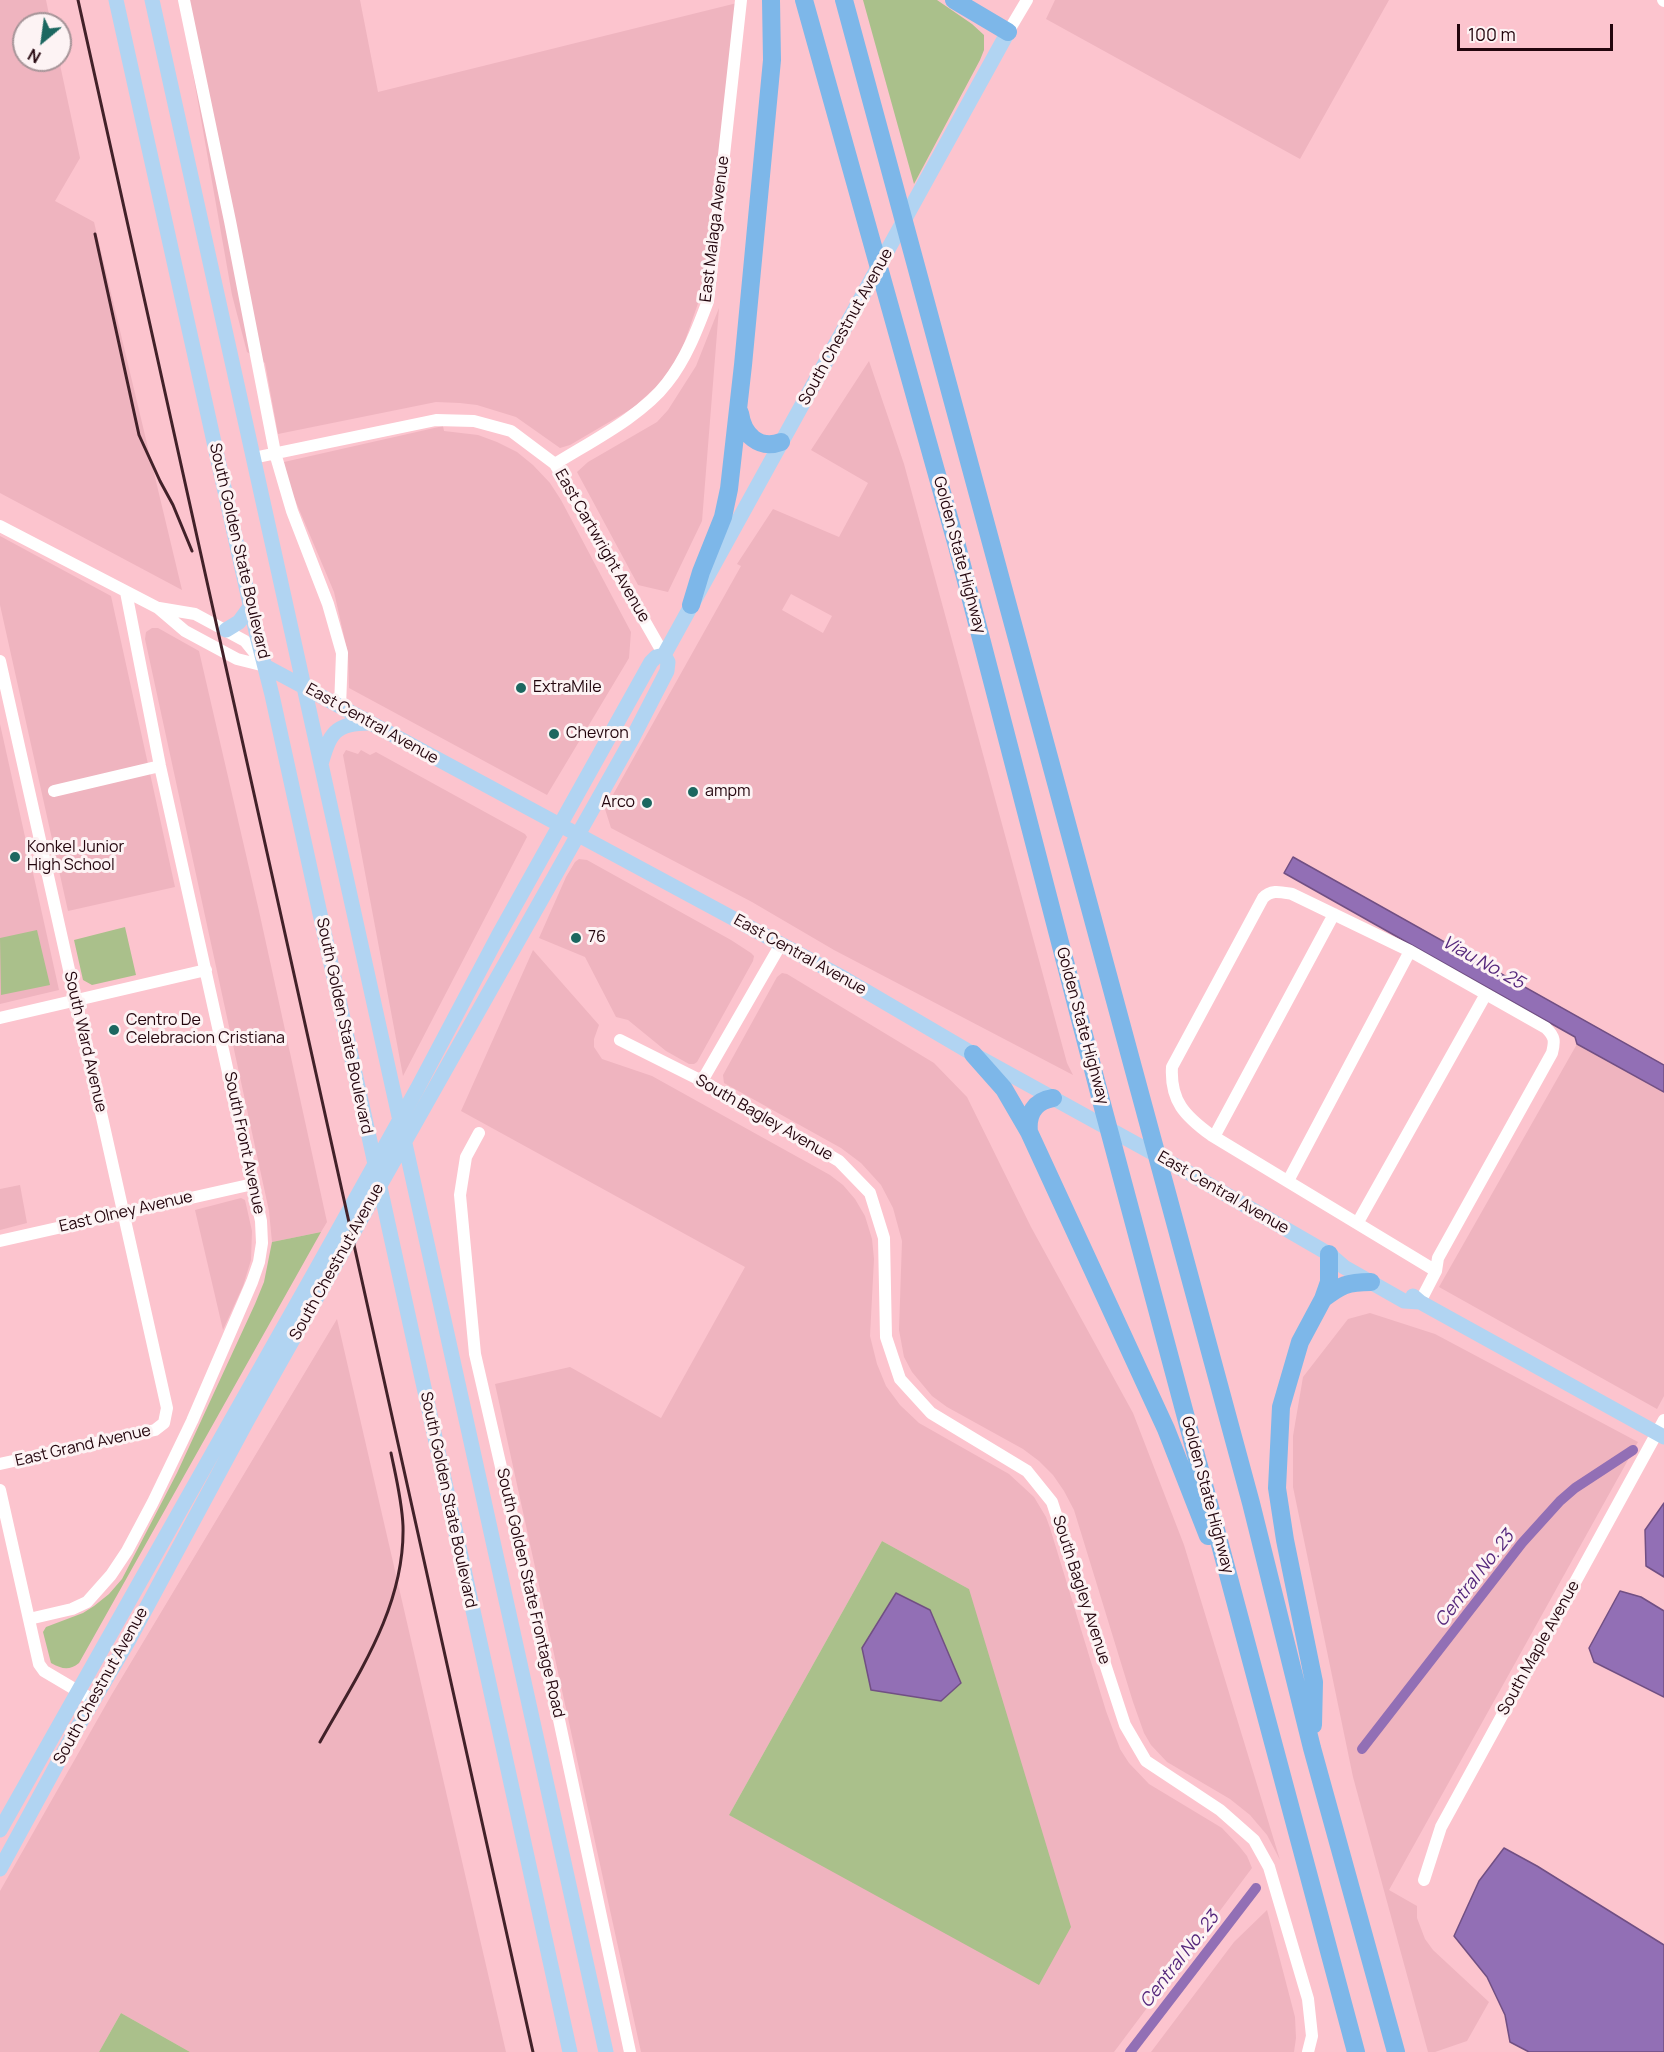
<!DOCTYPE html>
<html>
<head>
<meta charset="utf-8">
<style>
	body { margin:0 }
	#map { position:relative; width:1664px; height:2052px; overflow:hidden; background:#fcc4ce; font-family:Manrope,sans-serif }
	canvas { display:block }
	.north { position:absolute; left:12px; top:12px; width:60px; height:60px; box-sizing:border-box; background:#fdf3f4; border:2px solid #a69498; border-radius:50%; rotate:209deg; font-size:16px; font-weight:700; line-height:24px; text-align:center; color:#23050d }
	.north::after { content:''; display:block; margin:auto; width:21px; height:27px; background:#1c6760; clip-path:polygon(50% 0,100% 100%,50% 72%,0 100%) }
	.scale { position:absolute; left:1457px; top:24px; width:156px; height:27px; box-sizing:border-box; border:3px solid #23050d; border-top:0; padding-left:8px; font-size:18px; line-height:21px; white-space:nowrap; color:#23050d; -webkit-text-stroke:4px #fdf3f4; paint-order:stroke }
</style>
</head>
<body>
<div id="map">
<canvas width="1664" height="2052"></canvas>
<div class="north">N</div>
<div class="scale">100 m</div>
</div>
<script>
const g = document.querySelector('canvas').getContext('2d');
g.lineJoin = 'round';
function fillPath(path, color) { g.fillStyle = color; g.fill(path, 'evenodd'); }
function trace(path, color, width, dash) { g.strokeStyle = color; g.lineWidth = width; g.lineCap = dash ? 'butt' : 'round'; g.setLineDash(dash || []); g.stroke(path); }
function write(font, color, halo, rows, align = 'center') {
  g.font = font + ' Manrope,sans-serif'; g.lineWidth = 6; g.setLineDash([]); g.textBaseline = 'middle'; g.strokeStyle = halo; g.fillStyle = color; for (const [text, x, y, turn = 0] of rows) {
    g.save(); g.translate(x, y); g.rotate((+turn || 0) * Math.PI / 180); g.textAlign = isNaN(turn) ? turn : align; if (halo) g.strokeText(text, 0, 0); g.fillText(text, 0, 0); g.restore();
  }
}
const built = new Path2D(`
	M0 0H46L51 24H24V60H59L80 158 55 201 94 222 182 590 0 493Z
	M180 0H360L378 92 737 3 703 289 679 358 657 386 633 408 570 445 560 448 516 417 477 405 460 403 436 402 278 434 265 363 247 352 232 295Z
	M1055 0H1389L1300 159 1046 19Z
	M719 308 702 521 668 592 638 585 577 472 588 462 657 422 668 410 696 366Z
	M869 361 904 464 1067 1063 1073 1075 834 950 752 902 611 828 605 809 741 566 737 564 773 509 839 537 868 483 811 450ZM791 594 832 616 823 633 782 610Z
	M443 426 444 431 478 435 497 442 517 452 533 465 550 483 561 500 631 632 629 658 547 795 349 688 348 654 334 592 290 488 284 462Z
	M0 536 111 596 175 887 68 911 0 605Z
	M152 628H158L199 651 259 911 327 1222 321 1232 272 1242 269 1211 145 639 146 632Z
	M0 724 59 990 0 1004Z
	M346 750 358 754 361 750 370 755 376 752 525 834 527 837 403 1076 343 755Z
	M579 859 587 860 731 940 751 953 754 956 753 961 697 1062 694 1064H689L666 1051 628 1020 616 1017 585 957 539 938 566 877 575 862Z
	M533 950 599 1025 594 1039V1047L602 1059 652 1076 830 1175 843 1185 855 1199 865 1216 872 1239 874 1259 870 1336 877 1364 886 1386 900 1405 919 1423 1009 1474 1034 1497 1046 1517 1050 1528 1106 1711 1120 1749 1129 1763 1149 1784 1222 1828 1239 1846 1247 1856 1252 1868 1114 2052H641L495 1384 570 1367 661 1418 745 1267 461 1111ZM882 1541 969 1589 729 1815Z
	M782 973 787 974 934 1063 967 1097 1031 1227 1133 1413 1184 1545 1280 1860 1267 1835 1250 1815 1230 1799 1167 1762 1151 1745 1144 1733 1133 1702 1074 1510 1064 1491 1053 1475 1039 1461 1023 1449 947 1407 932 1396 912 1372 904 1357 899 1330 902 1241 893 1208 881 1185 861 1163 841 1148 724 1083 723 1075 777 977Z
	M1577 1044 1664 1092V1396L1657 1409 1439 1287Z
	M20 1185 27 1223 0 1230V1189Z
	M241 1198 245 1200 252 1231 251 1260 243 1286 223 1330 195 1210Z
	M1370 1313 1435 1334 1638 1442 1389 1890 1417 1906V1918L1425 1939 1433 1950 1489 2002 1467 2041 1435 2052H1428L1353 1777 1293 1487V1436L1303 1377 1348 1319Z
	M337 1319 506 2052H190L121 2013 99 2052H0V1891L112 1694Z
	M1267 1910 1295 2017 1296 2038 1294 2052H1151L1234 1942Z`);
const green = new Path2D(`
	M863 0H937L972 24 984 35V50L980 60 914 184Z
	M125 927 136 975 92 985 83 980 74 940Z
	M37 930 50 985 1 995 0 938Z
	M321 1232 79 1663C69 1671 62 1669 51 1663L43 1632 46 1627 83 1613 94 1606 109 1594 122 1579 177 1473 255 1304 264 1282 272 1242Z
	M882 1541 969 1589 1071 1927 1039 1985 729 1815Z
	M121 2013 190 2052H99Z`);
const water = new Path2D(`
	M1293 857 1664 1065V1092L1577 1044 1575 1037 1284 873Z
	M1664 1503V1577L1646 1566 1645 1530Z
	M1620 1591 1641 1597 1664 1611V1697L1594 1662 1589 1648Z
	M896 1593 930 1610 961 1683 941 1701 871 1690 862 1648Z
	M1504 1848 1537 1866 1664 1945V2052H1529L1510 2042 1505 2015 1487 1977 1454 1936 1479 1881Z`);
const canal = new Path2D(`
	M1362 1749 1522 1543 1560 1501 1575 1488 1633 1450
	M1130 2052 1256 1888`);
const minor = new Path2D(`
	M184 0 230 221 275 453 292 511 328 604 342 653 340 707
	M1663 0 1664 1
	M1008 32 1027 0
	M253 458 436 420 474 421 511 431 555 464 664 655
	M555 464C590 442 642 416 667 383 686 359 697 330 708 301L741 0
	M0 526 158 608 185 631 237 659 265 666
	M159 608 195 614 245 641 262 662
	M0 661 167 1408 164 1423 155 1430 0 1464
	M54 791 160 766
	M0 1018 206 970
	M620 1040 702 1081 839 1161 870 1193 884 1238 886 1337 900 1379 931 1413 1027 1471 1052 1502 1125 1725 1146 1761 1220 1810 1254 1840 1269 1867 1308 1999 1312 2036 1308 2052
	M702 1081 781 944
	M479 1133 466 1157 460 1195 475 1354 558 1715 630 2052
	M1214 1137 1334 914
	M1288 1181 1410 951
	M1358 1222 1486 994
	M0 1241 253 1184
	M1420 1302 1436 1271 1438 1258 1552 1053C1555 1041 1555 1037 1546 1028L1410 951 1292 894C1281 892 1271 889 1263 898L1172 1067C1170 1101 1185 1116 1211 1135L1436 1271
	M0 1490 39 1664 44 1671 93 1700
	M29 1619 72 1609 87 1602 111 1575 127 1551 153 1502 192 1421 252 1282 259 1262 262 1243 261 1221 160 766 126 592
	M1424 1880 1441 1827 1664 1420`);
const major = new Path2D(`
	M116 0 257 636 272 695 570 2052
	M152 0 606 2052
	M226 630 239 622 250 607
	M265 666 840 976 973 1054 1189 1173 1329 1254 1344 1267 1404 1301 1420 1302
	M321 764C330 734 334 723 369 723
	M1413 1296 1420 1302 1664 1437
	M0 1830 317 1268 417 1089 498 936 651 662 656 657 664 655 1008 32
	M0 1869 73 1735 129 1640 247 1421 632 739 667 671 668 662 664 655`);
const highway = new Path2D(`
	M804 0 957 546 1102 1104 1356 2052
	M844 0 1251 1503 1312 1748 1396 2052
	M954 0 1008 32
	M740 413C743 435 759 450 781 442
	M691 605 701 572 723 517 729 489 743 365 772 60 771 0
	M973 1054 1004 1089 1029 1132 1166 1429 1208 1536
	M1029 1132C1027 1114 1034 1101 1053 1098
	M1323 1299C1341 1285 1347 1282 1371 1282
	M1313 1725 1314 1682 1285 1540 1277 1488 1281 1407 1300 1342 1323 1299 1329 1282V1254`);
const rail = new Path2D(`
	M78 0 533 2052
	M95 234 139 435 160 481 173 505 192 551
	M320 1742C358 1674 405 1607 403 1526 402 1501 396 1477 391 1453`);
const markers = [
	[521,688,6,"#1c6760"],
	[554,734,6,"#1c6760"],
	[693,792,6,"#1c6760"],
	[647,803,6,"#1c6760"],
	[15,857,6,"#1c6760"],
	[576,938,6,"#1c6760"],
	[114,1030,6,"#1c6760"]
];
const streetNames = [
	["East Malaga Avenue",715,229,-83],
	["South Chestnut Avenue",846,327,-61],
	["East Cartwright Avenue",602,546,60],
	["South Golden State Boulevard",239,551,77],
	["Golden State Highway",959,555,75],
	["East Central Avenue",372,724,29],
	["East Central Avenue",800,955,29],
	["South Golden State Boulevard",344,1026,78],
	["Golden State Highway",1082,1026,75],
	["South Ward Avenue",85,1042,77],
	["South Bagley Avenue",764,1118,30],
	["South Front Avenue",244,1143,78],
	["East Central Avenue",1223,1193,30],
	["East Olney Avenue",126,1212,-13],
	["South Chestnut Avenue",337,1262,-61],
	["East Grand Avenue",83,1446,-13],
	["Golden State Highway",1207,1495,75],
	["South Golden State Boulevard",448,1500,78],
	["South Bagley Avenue",1081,1590,72],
	["South Golden State Frontage Road",530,1593,77],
	["South Maple Avenue",1539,1648,-61],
	["South Chestnut Avenue",101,1686,-61]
];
const poiNames = [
	["ExtraMile",533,688],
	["Chevron",566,734],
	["ampm",705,792],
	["Arco",635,803,"right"],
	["Konkel Junior",27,848],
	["High School",27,866],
	["76",588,938],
	["Centro De",126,1021],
	["Celebracion Cristiana",126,1039]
];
const waterNames = [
	["Viau No. 25",1483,963,29],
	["Central No. 23",1475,1579,-52],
	["Central No. 23",1180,1960,-52]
];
fillPath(built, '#efb4bf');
fillPath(green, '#aac08b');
fillPath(water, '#926fb5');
trace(water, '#714f83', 1.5);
trace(canal, '#926fb5', 10);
trace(minor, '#fff', 12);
trace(major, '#b1d4f2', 15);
trace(highway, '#7db7e9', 18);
trace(rail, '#422129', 3);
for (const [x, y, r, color] of markers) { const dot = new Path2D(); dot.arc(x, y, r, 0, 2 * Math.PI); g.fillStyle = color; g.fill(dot); trace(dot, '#fdf3f4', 2); }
write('16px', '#23050d', '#fdf3f4', streetNames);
write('16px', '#23050d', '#fdf3f4', poiNames, 'left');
write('italic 18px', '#55277c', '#fdf3f4', waterNames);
</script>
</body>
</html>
